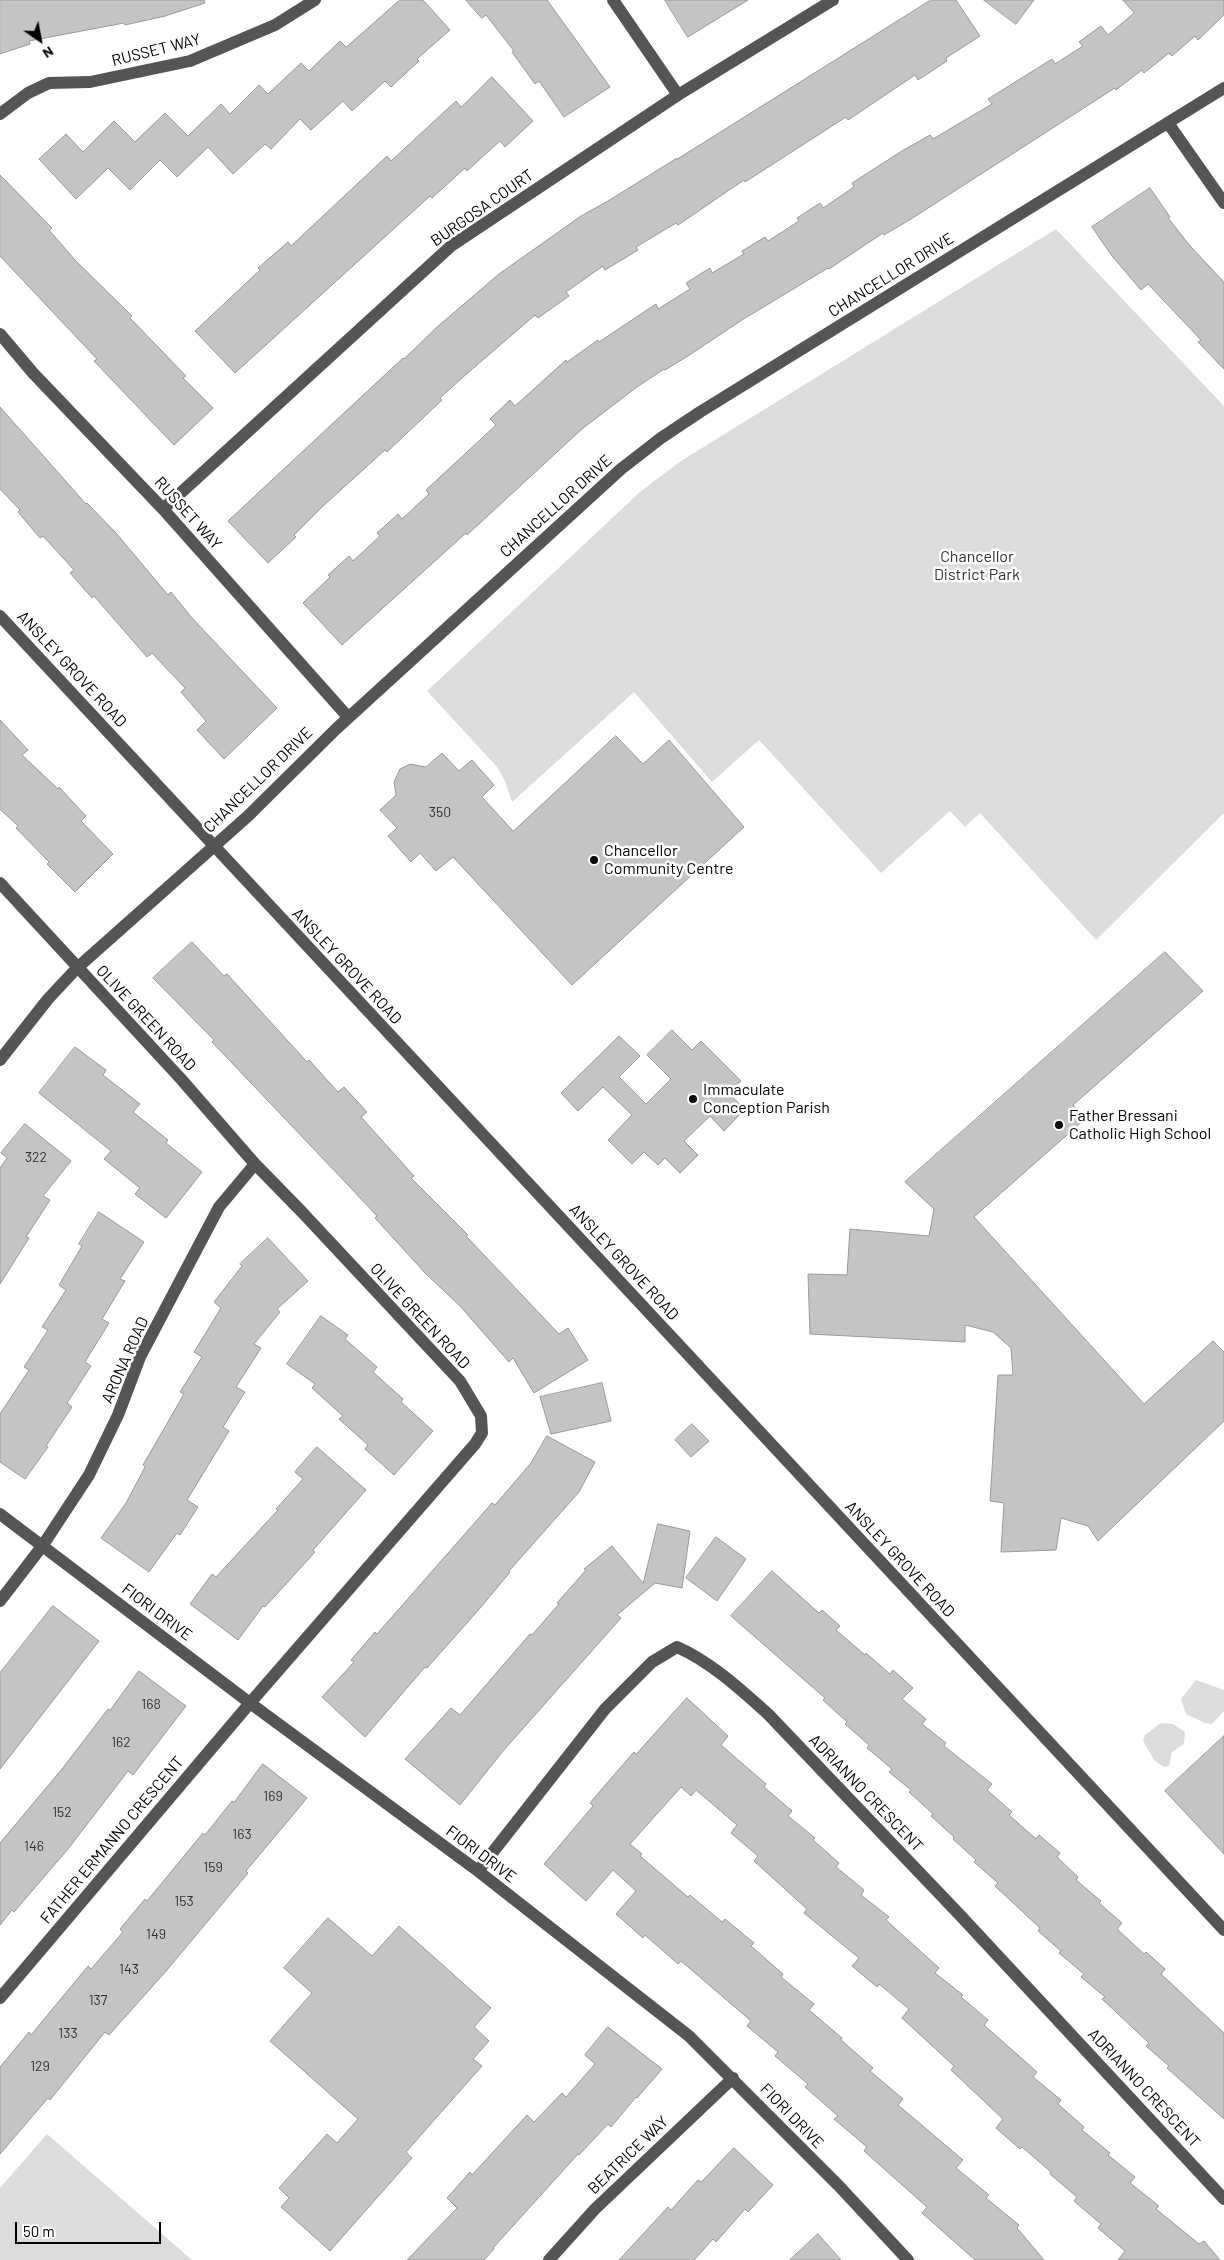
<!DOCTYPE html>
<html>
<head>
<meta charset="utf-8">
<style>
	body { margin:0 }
	#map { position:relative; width:1224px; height:2260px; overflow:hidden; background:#fff; font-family:Barlow,sans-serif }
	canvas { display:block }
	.north { position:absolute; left:15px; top:15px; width:50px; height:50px; -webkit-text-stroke:4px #fff; paint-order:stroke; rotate:147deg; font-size:14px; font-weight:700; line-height:20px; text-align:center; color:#000 }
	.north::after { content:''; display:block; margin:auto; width:18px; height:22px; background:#000; clip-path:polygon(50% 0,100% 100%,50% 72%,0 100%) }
	.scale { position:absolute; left:15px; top:2222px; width:146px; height:22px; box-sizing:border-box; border:2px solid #000; border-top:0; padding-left:6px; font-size:15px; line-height:18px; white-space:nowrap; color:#000; -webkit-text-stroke:4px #fff; paint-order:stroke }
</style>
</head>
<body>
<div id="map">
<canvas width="1224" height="2260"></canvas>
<div class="north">N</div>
<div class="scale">50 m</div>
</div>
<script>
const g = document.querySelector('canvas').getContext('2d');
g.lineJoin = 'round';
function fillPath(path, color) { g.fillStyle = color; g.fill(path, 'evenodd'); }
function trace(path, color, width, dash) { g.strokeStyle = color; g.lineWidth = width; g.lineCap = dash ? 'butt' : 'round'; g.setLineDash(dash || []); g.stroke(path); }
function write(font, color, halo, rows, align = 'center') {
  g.font = font + ' Barlow,sans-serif'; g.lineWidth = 5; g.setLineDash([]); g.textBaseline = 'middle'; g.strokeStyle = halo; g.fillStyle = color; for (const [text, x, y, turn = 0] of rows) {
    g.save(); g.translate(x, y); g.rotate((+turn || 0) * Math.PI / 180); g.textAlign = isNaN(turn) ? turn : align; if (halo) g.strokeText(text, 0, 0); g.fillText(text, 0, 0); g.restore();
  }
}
const green = new Path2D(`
	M1056 229 1224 406V813L1096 940 980 813 965 827 950 811 881 873 759 740 712 782 634 692 512 802 505 781 497 767 427 691 640 492 681 461Z
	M1196 1680 1224 1690V1711L1212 1724 1205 1723 1186 1714 1181 1699Z
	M1161 1723 1173 1724 1185 1732 1184 1744 1172 1752 1169 1766 1164 1767 1154 1760 1143 1741 1145 1735Z
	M47 2134 192 2260H0V2188Z`);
const building = new Path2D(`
	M0 0H204L205 3 165 16 125 25 124 23 29 41 30 44 0 54Z
	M400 0H423L450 30 417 59 419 61 391 87 385 81 352 111 343 101 311 130 300 119 271 149 265 144 233 174 208 147 177 177 160 160 130 190 108 168 76 199 39 159 66 134 83 152 114 121 135 142 165 113 188 136 221 104 230 114 259 85 268 94 301 63 309 71 340 41 346 47Z
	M466 0H547L610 87 564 117 539 81 535 84 512 52 514 51 486 15 482 18Z
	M665 0H748L688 37Z
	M931 0H956L980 36 946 58 947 61 918 80 915 75 848 120 846 117 745 182 744 180 678 225 676 223 636 247 638 250 605 270 603 266 566 292 569 296 538 318 535 315 462 378 440 398 442 400 387 452 385 450 322 507 294 535 296 537 268 563 228 521 403 358 404 359 437 327 499 274 581 216 608 201 677 158V159Z
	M984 0H1034L1016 24Z
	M1123 0H1224V15L1198 40 1195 36 1172 56 1169 53 1144 73 1142 70 1116 90 1115 88 911 219 884 235 883 233 829 269 828 268 742 320 688 356 665 370 664 369 637 387 582 429 467 535 466 533 342 645 303 603 330 577 328 575 349 556 353 561 380 536 377 533 398 514 402 519 429 494 426 490 496 425 490 419 510 400 515 406 566 360 567 362 598 340 599 342 656 304 658 309 690 289 686 283 710 268 712 273 744 254 742 251 765 237 768 241 799 221 797 218 820 203 823 208 854 187 852 183 902 151 930 135 933 139 992 104 988 99 1052 59 1055 64 1083 46 1079 42 1101 26 1108 35 1134 13Z
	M492 77 533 121 505 147 500 141 467 171 465 168 432 198 430 196 235 373 195 331 260 270 258 268 288 242 291 246 387 156 391 161 456 101 461 107Z
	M0 175 52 228 49 230 75 260 132 316 130 318 186 376 183 378 213 408 174 445 94 361 97 359 0 256Z
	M1150 188 1170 217 1168 218 1191 247 1224 282V369L1198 342 1201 340 1148 284 1141 290 1112 256 1092 227Z
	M0 407 86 504 87 503 116 533 168 595 171 592 192 618 277 708 224 759 197 730 206 721 181 692 185 688 152 653 147 657 94 596 92 598 70 573 74 570 43 536 40 538 18 512 20 510 0 489Z
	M0 720 28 750 22 755 58 789 59 787 86 816 81 821 113 854 75 892 47 864 49 862 16 828 18 826 0 809Z
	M616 736 643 764 669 740 744 827 572 985 453 857 436 871 420 853 411 862 388 836 397 828 380 810 396 795 394 782 400 769 410 764 426 767 442 753 459 771 472 760 494 785 482 797 513 831Z
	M192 942 224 976 227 974 307 1062 309 1060 338 1092 344 1087 367 1112 361 1117 414 1176 411 1178 468 1235 466 1236 559 1334 568 1328 588 1360 534 1393 513 1358 509 1362 460 1306 426 1274 375 1218 377 1216 347 1184 212 1042 214 1040 153 978Z
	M1165 952 1203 991 1073 1105 1085 1119 974 1217 1144 1404 1213 1341 1224 1352V1421L1098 1541 1088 1526 1061 1518 1056 1550 1001 1552 1004 1503 990 1501 998 1375H1013L1011 1348 993 1332 965 1325V1342L810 1334 808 1274 847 1275 850 1229 929 1236 934 1209 905 1182Z
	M672 1030 692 1050 701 1041 741 1081 728 1093 745 1109 724 1131 710 1116 684 1141 698 1155 680 1173 665 1158 658 1165 644 1152 632 1164 608 1140 632 1115 603 1087 578 1111 561 1093 619 1036 640 1056 619 1077 646 1104 671 1079 647 1055Z
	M75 1047 106 1070 103 1075 140 1104 133 1112 168 1140 166 1143 202 1172 166 1218 135 1194 140 1188 104 1159 111 1151 39 1093Z
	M25 1124 71 1161 43 1196 50 1200 26 1237 29 1238 0 1284V1168L7 1158 1 1153Z
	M99 1212 144 1242 120 1279 125 1281 102 1319 109 1323 85 1362 91 1366 67 1403 72 1407 46 1446 48 1447 25 1479 0 1462V1414L29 1370 24 1367 48 1330 42 1327 66 1290 59 1285 82 1246 79 1244Z
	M268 1238 308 1281 277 1309 280 1312 254 1344 261 1348 236 1387 245 1392 223 1427 229 1431 187 1500 198 1507 180 1535 177 1533 149 1572 101 1538 126 1503 145 1467 143 1465 184 1394 180 1392 202 1357 194 1352 221 1308 214 1302 242 1266 240 1264Z
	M321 1316 348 1335 345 1339 377 1367 373 1372 403 1399 401 1402 433 1431 394 1475 365 1449 368 1445 339 1419 343 1416 312 1388 315 1384 287 1364Z
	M602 1383 611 1421 551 1434 540 1397Z
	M692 1424 709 1441 691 1457 675 1440Z
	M547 1436 595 1462 579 1492 509 1571 510 1572 482 1606 427 1668 425 1667 365 1737 322 1697 354 1662 351 1660 375 1632 377 1634 492 1503 495 1505 531 1463Z
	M317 1447 366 1490 313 1550 315 1552 265 1607 263 1606 238 1640 190 1604 212 1574 216 1577 278 1510 276 1509 303 1479 295 1472Z
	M658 1524 690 1531 682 1588 655 1583 617 1615 621 1618 503 1751 460 1805 405 1759 451 1708 460 1715 530 1634 532 1635 559 1604 557 1603 586 1570 584 1569 612 1546 643 1583Z
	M716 1537 746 1559 717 1601 686 1578Z
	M772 1571 819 1613 822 1610 840 1626 836 1630 865 1655 866 1653 890 1674 893 1670 913 1688 902 1699 926 1719 922 1724 946 1743 944 1746 992 1784 987 1790 1012 1812 1009 1815 1036 1839 1039 1835 1060 1853 1057 1857 1078 1877 1076 1880 1101 1901 1099 1903 1122 1923 1117 1929 1144 1954 1146 1952 1165 1969 1161 1974 1224 2033V2119L1167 2068 1169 2066 1146 2046 1149 2043 1102 1999 1105 1997 1081 1977 1084 1974 1059 1953 1061 1951 1038 1931 1040 1928 995 1886 998 1883 974 1862 976 1860 953 1839 954 1837 931 1816 933 1814 909 1792 911 1790 889 1772 892 1769 867 1748 869 1745 845 1724 847 1722 823 1700 825 1698 731 1616Z
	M53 1606 99 1641 0 1769V1673Z
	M139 1671 186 1706 133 1775 128 1771 68 1849 14 1912 12 1910 0 1925V1843L62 1769 108 1709 110 1710Z
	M687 1698 728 1736 721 1745 766 1784 764 1787 792 1811 788 1816 815 1838 813 1840 839 1863 836 1867 864 1890 861 1895 889 1917 886 1920 939 1968 935 1973 963 1995 961 1997 988 2020 984 2025 1037 2072 1033 2077 1061 2100 1058 2104 1084 2127 1082 2130 1110 2153 1108 2155 1135 2177 1130 2183 1159 2206 1156 2209 1199 2244 1204 2241 1220 2260H1118L1125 2251 1098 2228 1101 2224 1074 2201 1077 2197 1050 2174 1051 2172 1022 2147 1020 2149 996 2128 1003 2119 951 2070 954 2066 902 2018 909 2009 879 1984 877 1987 852 1966 859 1958 804 1913 807 1909 754 1861 758 1856 731 1833 737 1825 696 1790 691 1796 681 1787 630 1844 642 1854 640 1856 688 1897 690 1895 722 1922 725 1919 754 1943 751 1946 783 1974 781 1977 814 2004 809 2010 842 2038 841 2040 873 2068 870 2071 903 2099 898 2105 963 2160 956 2168 989 2195 986 2198 1019 2225 1017 2228 1044 2260H975L922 2213 927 2207 864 2151 867 2147 834 2119 838 2116 805 2087 808 2084 775 2056 778 2052 747 2026 751 2021 681 1961 678 1964 645 1935 643 1938 616 1914 636 1891 613 1870 586 1901 544 1864 593 1806 590 1803 613 1776 634 1752 636 1754Z
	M1224 1736V1854L1165 1791Z
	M263 1764 307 1798 246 1871 248 1873 167 1970 109 2035 105 2032 50 2100 48 2098 0 2154V2067L29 2032 31 2035 88 1966 91 1969 123 1932 120 1929 145 1899 147 1901 203 1833 205 1835 232 1801 234 1802Z
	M328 1918 372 1956 399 1926 491 2008 474 2027 489 2041 473 2059 482 2066 406 2152 412 2158 330 2251 281 2207 289 2198 279 2188 327 2134 337 2143 358 2119 270 2041 312 1993 284 1968Z
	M608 2027 662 2069 637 2098 636 2097 611 2127 608 2124 579 2155 578 2154 493 2248 494 2249 484 2260H407L457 2208 447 2198 470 2172 472 2175 527 2115 534 2122 562 2093 566 2097 595 2064 585 2055Z
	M734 2148 773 2185 748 2212 745 2209 716 2242 713 2239 694 2260H619L668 2207 671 2210 698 2180 701 2182Z
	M818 2234 841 2260H790Z`);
const minor = new Path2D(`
	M613 0 678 95
	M0 114 28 93 49 83 90 82 190 61 275 25 315 0
	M1168 123 1224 203
	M0 334 33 373 163 509 348 717
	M163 509 451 246 678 95 833 0
	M0 616 1224 1930
	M0 883 181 1079 255 1164 301 1211 460 1381 481 1416 482 1433 475 1444 250 1703 0 1998
	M0 1060 48 999 77 968 248 816 336 729 621 469 661 438 700 412 1224 88
	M0 1514 250 1703 478 1871 689 2036 838 2185 908 2260
	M0 1601 43 1545 89 1475 118 1415 140 1357 219 1207 255 1164
	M478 1871 605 1709 652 1662 677 1647C711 1662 740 1689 768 1714L958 1913 1224 2199
	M549 2260 595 2209 733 2078`);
const markers = [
	[594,860,5,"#000"],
	[693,1099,5,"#000"],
	[1059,1125,5,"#000"]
];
const numberNames = [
	["350",440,812],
	["322",36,1157],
	["168",151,1704],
	["162",121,1742],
	["169",273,1796],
	["152",62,1812],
	["163",242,1834],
	["146",34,1846],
	["159",213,1867],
	["153",184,1901],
	["149",156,1934],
	["143",129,1969],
	["137",98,2000],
	["133",68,2033],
	["129",40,2066]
];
const streetNames = [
	["RUSSET WAY",156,50,-14],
	["BURGOSA COURT",482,208,-35],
	["CHANCELLOR DRIVE",891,275,-32],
	["CHANCELLOR DRIVE",556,506,-42],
	["RUSSET WAY",188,513,48],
	["ANSLEY GROVE ROAD",72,669,47],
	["CHANCELLOR DRIVE",258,780,-44],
	["ANSLEY GROVE ROAD",347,966,47],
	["OLIVE GREEN ROAD",146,1018,47],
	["ANSLEY GROVE ROAD",624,1262,47],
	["OLIVE GREEN ROAD",420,1316,47],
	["ARONA ROAD",125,1360,-66],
	["ANSLEY GROVE ROAD",900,1559,47],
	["FIORI DRIVE",157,1612,37],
	["ADRIANNO CRESCENT",866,1793,46],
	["FATHER ERMANNO CRESCENT",112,1840,-50],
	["FIORI DRIVE",481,1854,37],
	["ADRIANNO CRESCENT",1144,2088,47],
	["FIORI DRIVE",792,2116,46],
	["BEATRICE WAY",628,2155,-44]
];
const parkNames = [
	["Chancellor",977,557],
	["District Park",977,575]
];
const poiNames = [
	["Chancellor",604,851],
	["Community Centre",604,869],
	["Immaculate",703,1090],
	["Conception Parish",703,1108],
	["Father Bressani",1069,1116],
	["Catholic High School",1069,1134]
];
fillPath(green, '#dcdcdc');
fillPath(building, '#c4c4c4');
trace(building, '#999', 1);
trace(minor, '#555', 12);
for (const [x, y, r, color] of markers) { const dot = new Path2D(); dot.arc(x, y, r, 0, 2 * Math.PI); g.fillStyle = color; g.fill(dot); trace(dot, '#fff', 2); }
write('14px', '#313131', null, numberNames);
write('16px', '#000', '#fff', streetNames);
write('16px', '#333', '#fff', parkNames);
write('16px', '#000', '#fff', poiNames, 'left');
</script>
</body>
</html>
